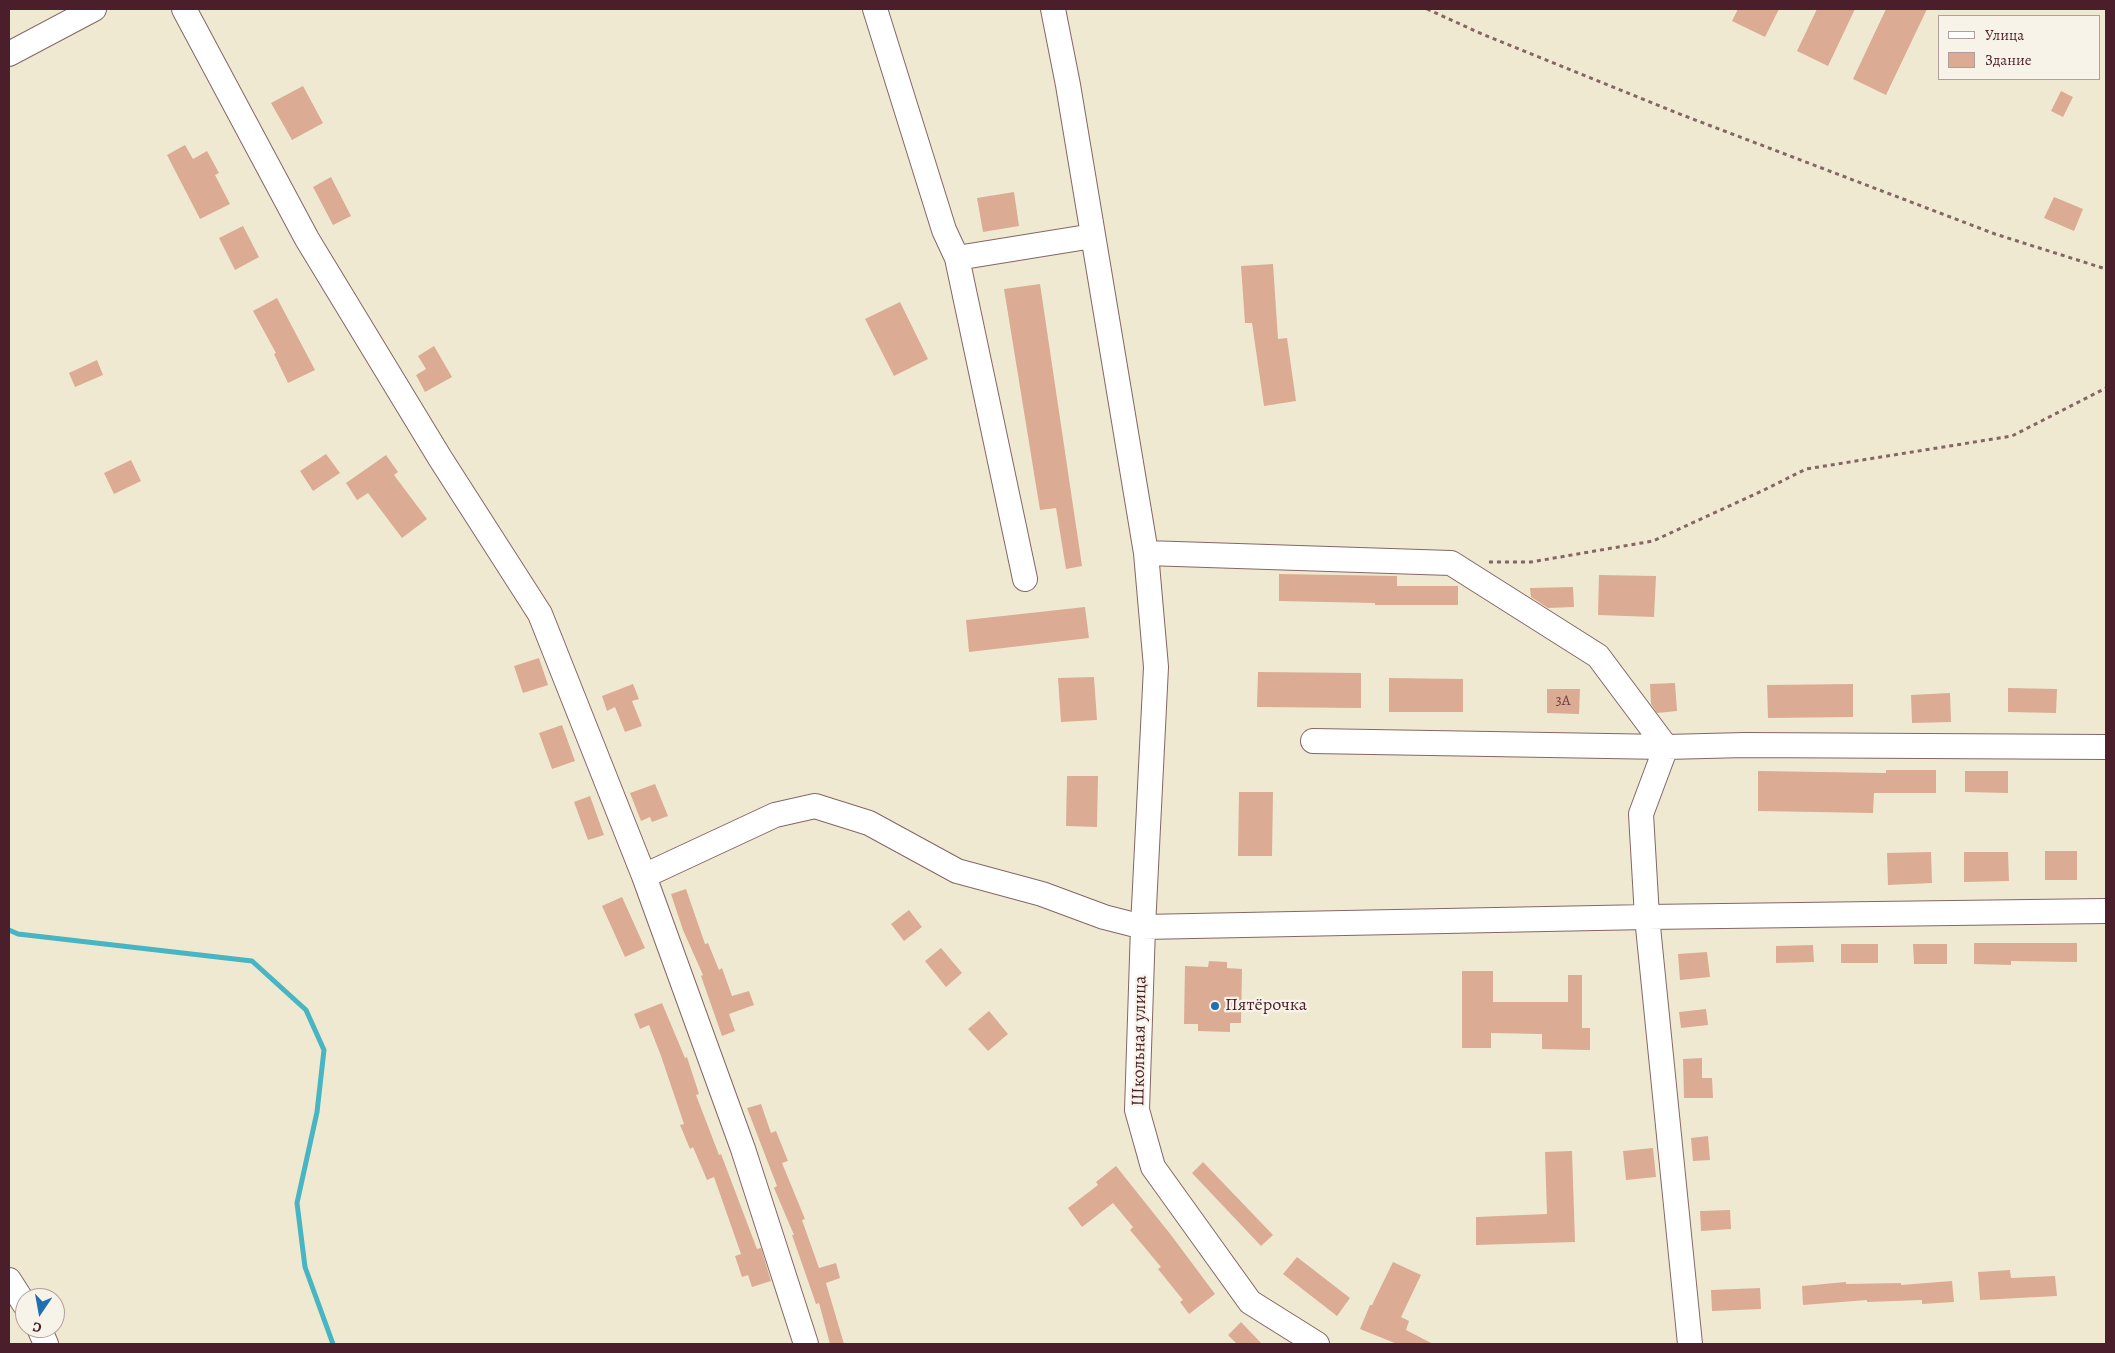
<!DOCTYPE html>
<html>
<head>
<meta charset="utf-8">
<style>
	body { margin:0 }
	#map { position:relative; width:2115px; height:1353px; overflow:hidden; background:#f0e9d2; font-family:Alegreya,serif }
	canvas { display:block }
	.frame { position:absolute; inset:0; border:10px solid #4a1f2b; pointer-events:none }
	.legend { position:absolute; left:1938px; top:15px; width:162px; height:65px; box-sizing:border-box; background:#f7f3e8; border:1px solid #b29e9c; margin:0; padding:6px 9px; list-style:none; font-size:15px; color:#4a1f2b }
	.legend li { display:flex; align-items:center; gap:10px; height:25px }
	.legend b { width:25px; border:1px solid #b29e9c }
	.north { position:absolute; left:15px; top:1288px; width:50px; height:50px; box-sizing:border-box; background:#f7f3e8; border:1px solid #b29e9c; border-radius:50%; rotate:192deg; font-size:14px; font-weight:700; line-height:20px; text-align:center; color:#4a1f2b }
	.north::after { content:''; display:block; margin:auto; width:18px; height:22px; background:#1f6fb2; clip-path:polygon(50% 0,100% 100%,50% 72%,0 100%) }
</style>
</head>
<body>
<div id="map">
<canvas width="2115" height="1353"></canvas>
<div class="frame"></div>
<ul class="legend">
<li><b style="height:6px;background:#fff"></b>Улица</li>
<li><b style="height:14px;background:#dcab94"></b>Здание</li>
</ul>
<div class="north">С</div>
</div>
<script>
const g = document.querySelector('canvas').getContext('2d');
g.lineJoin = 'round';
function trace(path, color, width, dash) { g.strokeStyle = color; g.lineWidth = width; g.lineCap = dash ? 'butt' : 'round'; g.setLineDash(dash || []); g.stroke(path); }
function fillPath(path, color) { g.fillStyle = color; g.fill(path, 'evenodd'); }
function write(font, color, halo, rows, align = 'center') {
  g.font = font + ' Alegreya,serif'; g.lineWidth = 4.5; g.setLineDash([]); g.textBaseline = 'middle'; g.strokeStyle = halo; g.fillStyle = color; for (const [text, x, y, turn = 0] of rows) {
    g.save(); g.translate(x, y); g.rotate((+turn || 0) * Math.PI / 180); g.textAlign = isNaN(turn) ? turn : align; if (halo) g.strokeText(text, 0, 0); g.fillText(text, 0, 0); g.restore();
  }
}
const stream = new Path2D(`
	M9 930 18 934 252 961 306 1010 324 1050 317 1112 297 1203 305 1267 333 1344`);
const building = new Path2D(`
	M1738 9H1779L1765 37 1732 21Z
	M1817 9H1855L1828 66 1797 51Z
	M1886 9H1927L1886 95 1853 79Z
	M303 86 323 123 292 140 271 103Z
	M2061 91 2073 97 2063 117 2051 111Z
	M185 145 193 159 207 151 219 173 215 175 230 204 200 219 167 155Z
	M331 177 351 216 333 225 313 187Z
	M1014 192 1019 226 983 232 977 198Z
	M2054 197 2083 209 2074 231 2044 218Z
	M243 226 259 257 235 270 219 238Z
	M1273 264 1278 339 1287 338 1296 401 1264 406 1252 323H1245L1241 266Z
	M1040 284 1082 566 1066 569 1056 508 1040 510 1004 289Z
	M277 298 315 370 288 383 274 354 276 353 253 311Z
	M900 302 928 359 894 376 865 319Z
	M434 346 452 377 425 392 416 375 426 369 418 356Z
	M97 360 103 375 75 387 69 373Z
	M326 454 340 473 313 491 300 471Z
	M386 455 398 472 394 475 427 519 402 538 368 493 357 500 346 483Z
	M131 460 141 481 114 494 104 473Z
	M1279 574 1397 576V586H1458V605H1375V603L1279 601Z
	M1599 575 1656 576 1654 617 1598 615Z
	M1573 587 1574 607 1548 608 1531 597 1530 588Z
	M1085 607 1089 638 969 652 966 620Z
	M539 658 548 685 523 693 514 666Z
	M1258 672 1361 673V708L1257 707Z
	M1094 677 1097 720 1061 722 1058 678Z
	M1389 678 1463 679V712H1389Z
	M1675 683 1677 711 1657 713 1651 704 1650 684Z
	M633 684 639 699 632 701 642 726 625 732 615 707 607 711 602 696Z
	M1853 684V717L1768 718 1767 685Z
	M2008 688 2057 689 2056 713 2008 712Z
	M1547 689H1580L1579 714 1547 713Z
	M1950 693 1951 722 1912 723 1911 695Z
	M562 725 575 761 552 769 539 733Z
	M1886 770H1936V793H1874L1873 813 1758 811V771L1886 773Z
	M1965 771H2008V793L1965 792Z
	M1067 776H1098L1097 827 1066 826Z
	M655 784 668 816 652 822 650 817 641 821 630 793Z
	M1239 792H1273L1272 856H1238Z
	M590 796 604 835 588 840 574 802Z
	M2045 851H2077V880H2045Z
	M1931 852 1932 883 1888 885 1887 853Z
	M1964 852H2008L2009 881 1964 882Z
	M686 889 705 944 708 943 719 970 722 968 732 996 749 991 754 1005 729 1014 735 1031 722 1036 701 976 703 975 683 930 671 894Z
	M622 897 645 948 625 957 602 906Z
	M909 910 922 927 904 941 891 924Z
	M1974 943H2077V962L2011 961V965L1974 964Z
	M1841 944H1878V963H1841Z
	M1913 944H1947V964H1914Z
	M1813 945 1814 962 1776 963V946Z
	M941 948 962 973 946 987 925 961Z
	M1707 952 1710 977 1680 980 1678 954Z
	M1209 961 1227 962V968L1242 969 1241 1023H1230V1032L1198 1031V1024H1184L1185 966 1208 967Z
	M1462 971H1493V1002H1568V975H1582V1028H1590V1050L1542 1049V1034L1491 1033V1048H1462Z
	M662 1003 685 1058 687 1057 699 1094 696 1095 719 1155 721 1154 757 1249 761 1248 771 1281 752 1287 748 1275 742 1277 735 1256 741 1254 714 1177 707 1180 693 1147 690 1149 680 1125 684 1124 661 1056 649 1025 640 1029 634 1014Z
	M1706 1009 1708 1025 1681 1028 1679 1012Z
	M989 1011 1008 1034 988 1051 968 1029Z
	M1702 1058V1078H1712L1713 1098H1684L1683 1059Z
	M761 1104 771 1133 776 1131 788 1161 782 1163 805 1219 802 1220 819 1268 836 1263 840 1278 826 1283 844 1344H830L819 1303 816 1304 792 1235H794L774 1188 777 1186 747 1108Z
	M1708 1136 1710 1160 1693 1161 1691 1138Z
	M1653 1148 1656 1177 1626 1180 1623 1151Z
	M1572 1151 1575 1242 1476 1245V1217L1547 1214 1545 1152Z
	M1203 1162 1273 1235 1261 1246 1192 1173Z
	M1116 1166 1171 1235 1215 1294 1189 1314 1180 1302 1183 1300 1158 1269 1161 1267 1130 1230 1133 1227 1113 1203 1082 1227 1068 1208 1098 1185 1096 1182Z
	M1730 1210 1731 1229 1701 1231 1700 1211Z
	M1297 1257 1350 1298 1337 1316 1283 1274Z
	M1393 1262 1421 1275 1401 1317 1409 1321 1406 1330 1433 1344H1397L1360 1329 1370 1305H1372Z
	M2010 1270 2011 1278 2055 1276 2057 1296 1980 1300 1978 1272Z
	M1952 1281 1954 1302 1922 1304V1300L1867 1302V1300L1803 1305 1802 1286 1846 1282V1284L1901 1283V1285Z
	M1760 1288 1761 1309 1712 1311 1711 1290Z
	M1241 1322 1262 1344H1237L1228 1335Z`);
const path = new Path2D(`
	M1427 9 1482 34 1677 113 1995 234 2106 269
	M1489 562H1531L1653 541 1762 491 1806 469 2012 436 2106 388`);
const minor = new Path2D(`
	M184 9 307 239 440 458 540 614 644 876 743 1149 806 1344
	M875 9 944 230 957 258 1093 236
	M1053 9 1068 85 1146 553 1156 667 1143 927 1137 1110 1153 1167 1250 1302 1317 1344
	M9 54 94 9
	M957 258 1025 579
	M1146 553 1451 563 1598 656 1666 747 1641 814 1647 917 1690 1344
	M1313 741 1666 747 1745 745 2106 747
	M644 876 775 815 815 806 869 823 957 871 1042 894 1104 917 1143 927 1647 917 2106 911
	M9 1280 25 1305
	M39 1328 46 1344`);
const markers = [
	[1215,1006,5,"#1f6fb2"]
];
const numberNames = [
	["3А",1563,701]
];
const poiNames = [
	["Пятёрочка",1225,1006]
];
const streetNames = [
	["Школьная улица",1140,1041,-89]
];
trace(stream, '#47b5c2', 5);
fillPath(building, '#dcab94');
trace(minor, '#846665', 26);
trace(path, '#846665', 3, [4, 4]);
trace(minor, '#fff', 24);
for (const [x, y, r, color] of markers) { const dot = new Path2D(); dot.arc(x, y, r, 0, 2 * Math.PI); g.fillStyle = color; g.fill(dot); trace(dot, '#f7f3e8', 2); }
write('15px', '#6e4245', null, numberNames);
write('18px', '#4a1f2b', '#f7f3e8', poiNames, 'left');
write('18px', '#4a1f2b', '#f7f3e8', streetNames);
</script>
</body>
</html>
